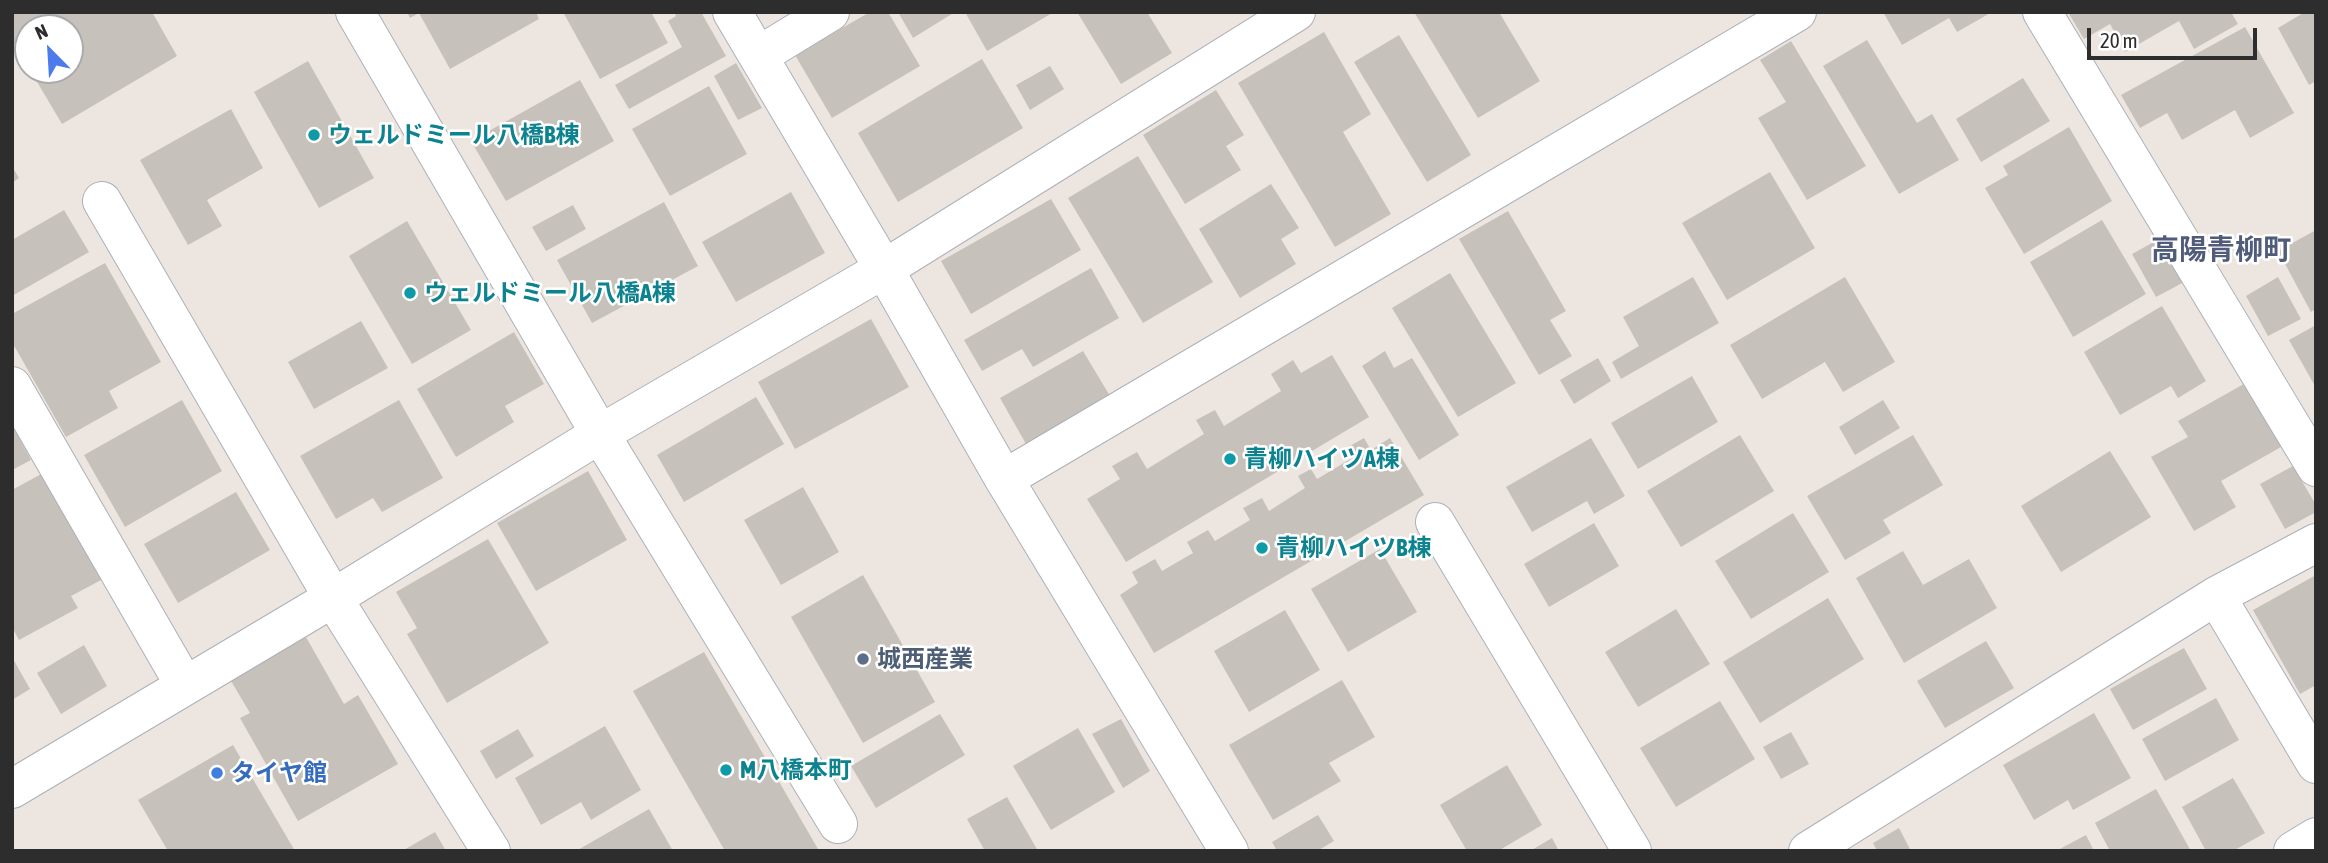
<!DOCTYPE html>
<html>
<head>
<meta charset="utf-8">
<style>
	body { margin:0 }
	#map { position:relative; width:2328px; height:863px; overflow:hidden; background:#ede6e0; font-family:"Asap Condensed",sans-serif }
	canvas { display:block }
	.frame { position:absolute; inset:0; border:14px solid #2d2d2d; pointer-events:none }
	.north { position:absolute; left:14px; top:14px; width:70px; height:70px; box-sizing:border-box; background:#fff; border:2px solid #ababab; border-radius:50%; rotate:336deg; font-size:19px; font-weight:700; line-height:28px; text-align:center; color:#2d2d2d }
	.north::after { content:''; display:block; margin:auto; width:24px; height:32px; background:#4e7bec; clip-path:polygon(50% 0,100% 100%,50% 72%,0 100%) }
	.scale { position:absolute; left:2087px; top:28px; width:170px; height:32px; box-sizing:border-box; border:4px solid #2d2d2d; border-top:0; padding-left:9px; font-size:21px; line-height:24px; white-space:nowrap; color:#2d2d2d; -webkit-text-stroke:5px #fff; paint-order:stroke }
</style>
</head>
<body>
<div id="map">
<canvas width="2328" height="863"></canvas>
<div class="frame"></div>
<div class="north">N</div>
<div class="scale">20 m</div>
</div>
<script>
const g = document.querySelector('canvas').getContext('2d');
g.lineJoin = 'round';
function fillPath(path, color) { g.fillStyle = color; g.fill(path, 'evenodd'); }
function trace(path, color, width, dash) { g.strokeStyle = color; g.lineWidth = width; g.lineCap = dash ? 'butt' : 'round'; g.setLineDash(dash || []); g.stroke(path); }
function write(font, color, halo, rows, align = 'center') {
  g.font = font + ' "Asap Condensed","Noto Sans JP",sans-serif'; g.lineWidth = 5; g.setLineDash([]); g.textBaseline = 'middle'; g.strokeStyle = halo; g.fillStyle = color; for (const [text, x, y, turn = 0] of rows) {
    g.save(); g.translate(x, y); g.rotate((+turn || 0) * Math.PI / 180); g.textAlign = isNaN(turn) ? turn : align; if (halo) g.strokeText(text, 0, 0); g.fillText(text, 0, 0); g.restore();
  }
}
const building = new Path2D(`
	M12 12H152L177 56 62 124 30 70H70V28H28V66L12 40Z
	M407 12H536L539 19 450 69 419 13 410 18Z
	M563 12H651L668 43 600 79Z
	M674 12H701L726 56 629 109 615 85 682 47 668 21 676 16Z
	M870 12H888L920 66 832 118 795 55Z
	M898 12H955L913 38Z
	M965 12H1054L987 51Z
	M1077 12H1147L1172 53 1121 84Z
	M1414 12H1499L1540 81 1478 118Z
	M1883 12H1992L1957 32 1949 18 1902 45Z
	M2068 12H2231L2238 24 2194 49 2179 21 2125 52 2110 24 2084 39Z
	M2305 12H2316V81L2309 85 2278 28Z
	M2245 27 2294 113 2250 138 2235 110 2182 140 2167 113 2140 128 2121 95Z
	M1324 32 1371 114 1343 132 1391 214 1335 247 1238 83Z
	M1399 35 1471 155 1427 182 1354 62Z
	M1867 40 1917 123 1932 114 1959 160 1899 194 1823 66Z
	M1791 41 1866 166 1807 200 1758 118 1786 102 1760 60Z
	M982 59 1023 128 898 202 858 133Z
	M308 61 374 178 319 208 254 92Z
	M736 63 762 108 738 120 714 76Z
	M1050 66 1064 89 1030 110 1016 85Z
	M2023 78 2050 121 1981 162 1956 119Z
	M580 80 614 141 506 201 471 141Z
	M709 86 747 154 670 196 632 129Z
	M1216 90 1244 135 1226 146 1241 170 1185 204 1143 135Z
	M231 109 263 168 207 200 222 226 188 245 140 160Z
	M2069 127 2112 201 2024 254 1985 188 2008 175 2003 166Z
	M1138 156 1213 282 1143 323 1068 198Z
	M12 166 19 178 12 183Z
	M1770 172 1815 248 1727 300 1682 223Z
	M1271 184 1299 228 1281 239 1296 264 1240 298 1199 229Z
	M791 192 825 253 736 302 702 242Z
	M1051 199 1081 250 971 314 941 261Z
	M664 202 698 266 592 323 557 260Z
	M573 205 586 229 546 251 532 227Z
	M64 210 89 252 12 296V240Z
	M1508 211 1566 311 1550 320 1572 356 1539 375 1459 239Z
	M2102 220 2146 294 2073 337 2030 262Z
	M407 221 471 330 412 364 349 256Z
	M2316 230V309L2311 312 2278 251Z
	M2161 238 2186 281 2156 297 2132 254Z
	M105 263 161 362 109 391 118 408 66 437 12 342V314Z
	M1091 268 1119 318 1033 367 1022 349 982 371 964 340Z
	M1450 273 1516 383 1458 417 1392 308Z
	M1693 277 1719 323 1621 379 1612 362 1639 346 1623 317Z
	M1845 277 1895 362 1843 392 1825 362 1762 399 1730 345Z
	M2278 277 2301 319 2268 336 2246 296Z
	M2162 306 2206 381 2178 398 2171 386 2120 415 2084 352Z
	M871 319 909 387 795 449 758 382Z
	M361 321 388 368 314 409 288 362Z
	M2316 325V388L2289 340Z
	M514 332 544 384 505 406 514 422 456 457 417 389Z
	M1083 351 1110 396 1026 444 1000 398Z
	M1385 351 1394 368 1412 358 1459 435 1419 460 1362 366Z
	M1332 355 1369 417 1126 562 1087 499 1120 479 1112 466 1137 452 1147 469 1204 434 1196 420 1215 410 1224 426 1281 391 1271 374 1293 360 1301 373Z
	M1598 358 1611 381 1574 404 1560 380Z
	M1692 376 1718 422 1638 469 1611 423Z
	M2251 380 2288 443 2221 481 2236 507 2194 531 2151 457 2188 437 2178 421Z
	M756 397 784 444 684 502 657 455Z
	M182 400 222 471 125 527 84 455Z
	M399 400 443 478 382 512 373 498 336 519 300 456Z
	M1883 400 1900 428 1855 455 1839 427Z
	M12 425 31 460 12 470Z
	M1740 435 1774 491 1681 547 1647 491Z
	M1913 435 1943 485 1883 520 1891 533 1845 560 1807 496Z
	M1364 438 1371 450 1390 438 1424 495 1154 653 1120 595 1138 583 1132 572 1155 559 1162 571 1193 553 1187 542 1208 530 1215 541 1250 520 1243 508 1262 498 1269 511 1305 488 1298 476 1311 469 1317 479 1354 457 1348 447Z
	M1591 438 1625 496 1594 514 1587 501 1532 532 1506 487Z
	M2110 451 2151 517 2061 572 2021 506Z
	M2293 466 2316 505V512L2285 529 2260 484Z
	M588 471 627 540 536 591 497 523Z
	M45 472 103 579 71 596 78 608 19 640 12 627V490Z
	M803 487 839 552 781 585 744 520Z
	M236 492 270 550 178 603 144 544Z
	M1793 513 1829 572 1751 619 1715 561Z
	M1594 523 1619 566 1549 607 1524 564Z
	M488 539 549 643 447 703 407 634 417 628 396 592Z
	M1380 549 1417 612 1348 652 1311 589Z
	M1903 551 1923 585 1969 559 1997 608 1904 663 1856 578Z
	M863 575 935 702 863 743 791 617Z
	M2316 575V685L2300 694 2253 610Z
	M1828 598 1864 659 1760 723 1723 662Z
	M1676 609 1710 664 1638 707 1605 652Z
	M1285 610 1320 670 1249 712 1214 651Z
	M306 637 344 704 358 695 398 764 298 821 240 718 250 713 231 681Z
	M1986 641 2014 688 1945 728 1917 681Z
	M84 645 107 686 61 714 37 673Z
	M2184 648 2207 689 2133 730 2110 689Z
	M704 652 818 849 815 851H725L633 691Z
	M12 657 30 689 12 700Z
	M1342 680 1375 737 1329 763 1341 781 1273 820 1229 745Z
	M2216 698 2239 740 2165 781 2142 739Z
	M1720 701 1755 759 1676 807 1640 748Z
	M2094 713 2131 778 2073 810 2068 800 2034 820 2003 765Z
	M940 714 965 755 876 808 851 766Z
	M1121 719 1150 771 1123 788 1092 734Z
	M605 726 641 790 591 820 581 802 541 825 515 778Z
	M1078 728 1115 792 1051 830 1013 766Z
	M518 729 534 756 496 779 480 751Z
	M1791 732 1809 764 1781 779 1763 747Z
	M233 745 295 851H168L138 800Z
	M1507 765 1542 825 1498 851H1467L1440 805Z
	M2233 778 2265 833 2233 851H2206L2182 807Z
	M2156 789 2191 851H2110L2095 823Z
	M1007 797 1038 851H985L967 819Z
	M649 809 673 851H576Z
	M1318 815 1334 841 1317 851H1277L1272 842Z
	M1899 828 1911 851H1877L1873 843Z
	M435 832 446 851H402Z
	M2086 835 2094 851H2056Z
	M1552 838 1559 851H1530Z`);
const minor = new Path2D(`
	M355 12 600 434 838 824
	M732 12 884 269 1004 479 1229 851
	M2042 12 2316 467
	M758 56 830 12
	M102 201 333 598 491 851
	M12 386 185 686
	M1004 479 1797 12
	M1435 522 1632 851
	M2216 596 2316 764
	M12 789 333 598 600 434 884 269 1296 12
	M1808 851 2216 596 2316 543
	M2293 851 2316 837`);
const markers = [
	[314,135,7,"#0f9aa8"],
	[410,293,7,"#0f9aa8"],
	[1230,459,7,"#0f9aa8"],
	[1262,548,7,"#0f9aa8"],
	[863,659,7,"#5c6f8a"],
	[726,770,7,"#0f9aa8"],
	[217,773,7,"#3f7fe0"]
];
const cultureNames = [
	["ウェルドミール八橋B棟",328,135],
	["ウェルドミール八橋A棟",424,293],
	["青柳ハイツA棟",1244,459],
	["青柳ハイツB棟",1276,548],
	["M八橋本町",740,770]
];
const serviceNames = [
	["城西産業",877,659]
];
const shopNames = [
	["タイヤ館",231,773]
];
const quarterNames = [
	["高陽青柳町",2221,250]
];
fillPath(building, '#c6c1bb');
trace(minor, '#adb0b8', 40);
trace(minor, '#fff', 38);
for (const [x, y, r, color] of markers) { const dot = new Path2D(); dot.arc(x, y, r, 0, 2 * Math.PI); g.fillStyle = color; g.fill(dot); trace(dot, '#fff', 2.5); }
write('bold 24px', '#0d838f', '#fff', cultureNames, 'left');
write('bold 24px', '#4e5e75', '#fff', serviceNames, 'left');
write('bold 24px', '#366cbe', '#fff', shopNames, 'left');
write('bold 28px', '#505c7a', '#fff', quarterNames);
</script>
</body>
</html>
